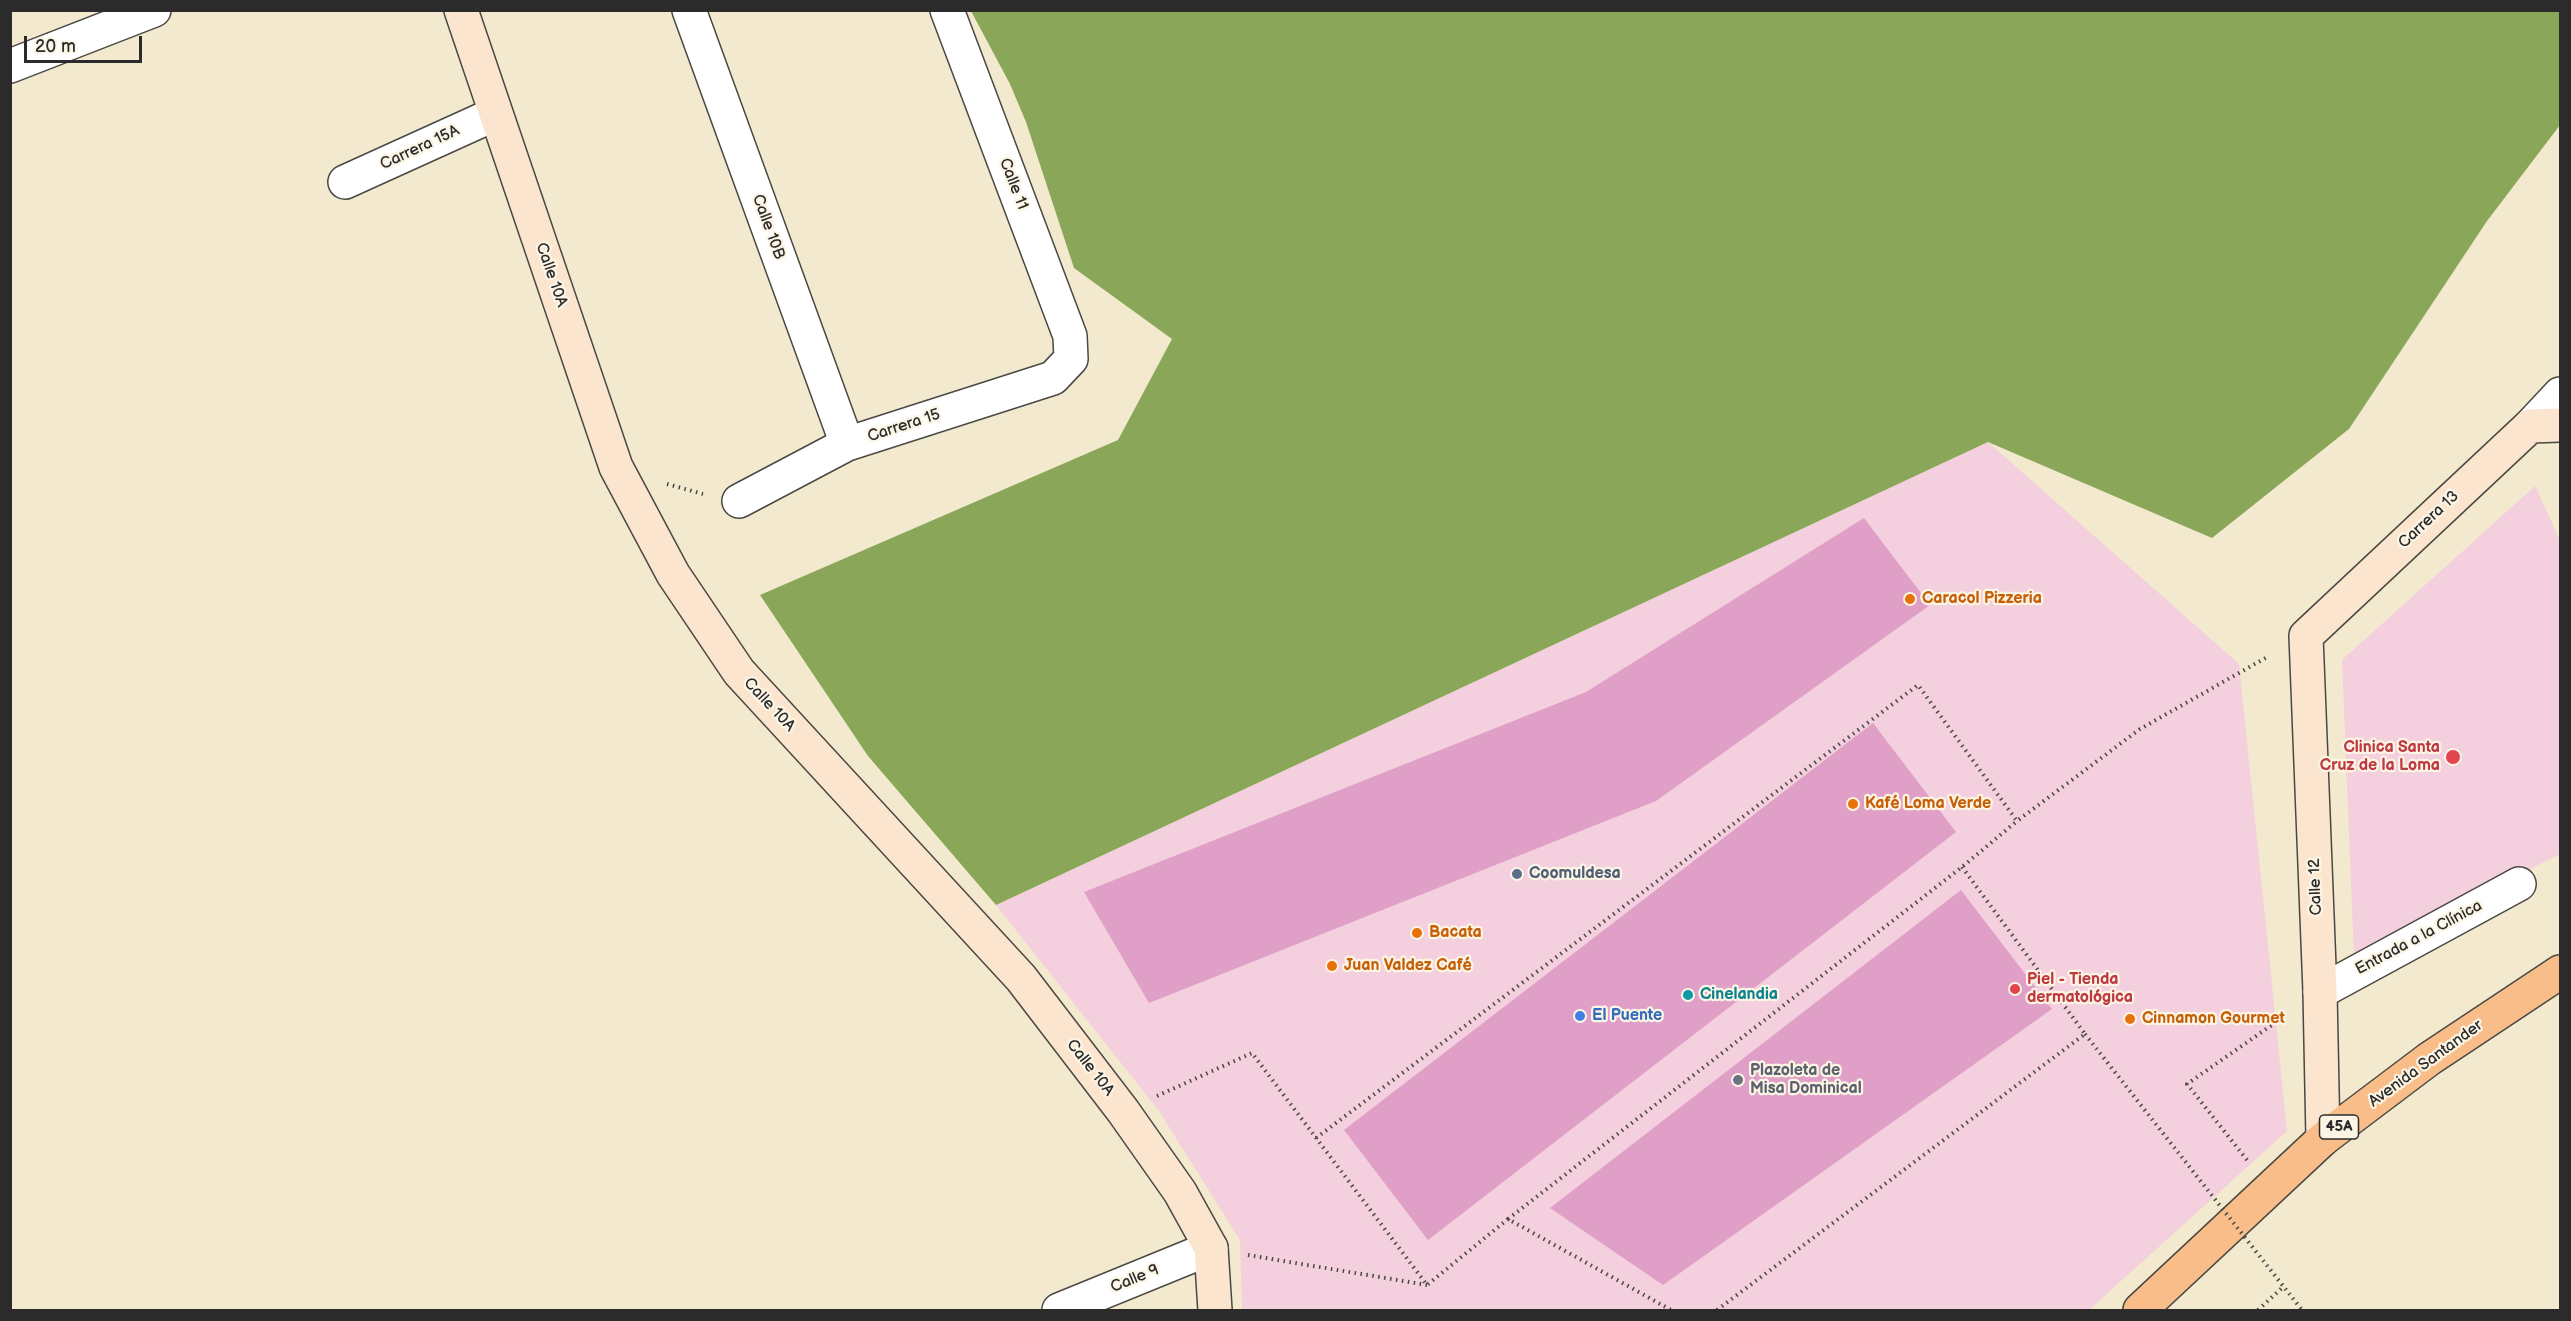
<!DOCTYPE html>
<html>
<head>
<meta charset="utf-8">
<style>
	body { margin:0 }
	#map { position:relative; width:2571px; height:1321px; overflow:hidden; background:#f2e9ce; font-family:"Balsamiq Sans",sans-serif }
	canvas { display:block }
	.frame { position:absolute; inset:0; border:12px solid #2b2b2b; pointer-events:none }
	.scale { position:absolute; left:24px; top:36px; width:118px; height:27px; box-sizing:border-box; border:3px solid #2b2b2b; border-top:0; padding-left:8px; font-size:18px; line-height:21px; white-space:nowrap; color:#2b2b2b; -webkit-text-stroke:4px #fcf5e5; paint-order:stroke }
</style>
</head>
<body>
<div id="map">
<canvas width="2571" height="1321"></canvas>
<div class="frame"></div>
<div class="scale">20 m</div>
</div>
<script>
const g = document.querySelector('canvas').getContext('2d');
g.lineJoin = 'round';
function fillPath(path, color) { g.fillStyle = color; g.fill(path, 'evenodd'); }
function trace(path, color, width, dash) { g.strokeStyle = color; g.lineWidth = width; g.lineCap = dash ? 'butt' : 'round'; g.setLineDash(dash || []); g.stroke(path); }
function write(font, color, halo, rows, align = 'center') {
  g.font = font + ' "Balsamiq Sans",sans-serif'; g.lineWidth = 4.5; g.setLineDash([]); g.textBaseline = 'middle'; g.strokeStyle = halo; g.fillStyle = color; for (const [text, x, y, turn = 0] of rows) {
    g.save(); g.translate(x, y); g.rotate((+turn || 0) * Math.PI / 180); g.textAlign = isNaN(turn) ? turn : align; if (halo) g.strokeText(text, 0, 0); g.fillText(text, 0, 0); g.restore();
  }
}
const built = new Path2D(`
	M1988 442 2239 664 2287 1131 2089 1310H1242L1240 1240 1159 1111 996 905Z
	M2535 486 2560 540V854L2354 957 2342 660Z`);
const forest = new Path2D(`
	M971 11H2560V125L2487 221 2349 429 2212 538 1988 442 996 905 868 756 760 595 1118 440 1172 339 1074 268 1026 122 1010 84Z`);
const building = new Path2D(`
	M1864 518 1930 605 1656 801 1149 1003 1084 892 1586 692Z
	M1873 723 1956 832 1428 1240 1344 1130Z
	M1961 890 2052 1009 1663 1285 1550 1208Z`);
const path = new Path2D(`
	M667 484 703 494
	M1157 1096 1252 1053 1427 1285 1508 1219 1671 1310
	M1316 1138 1918 685 2017 821 2140 729 2269 656
	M2247 1160 2187 1084 2282 1018
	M1508 1219 1962 867 2017 821
	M1248 1255 1427 1285
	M1717 1310 2085 1034 1962 867
	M2258 1310 2283 1287`);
const street = new Path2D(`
	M689 10 847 444
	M10 66 154 10
	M345 182 495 114
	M2530 426 2560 394
	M739 501 847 444 1053 378 1071 359 1070 336 947 10
	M2320 992 2519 884
	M1059 1310 1211 1248`);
const secondary = new Path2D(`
	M461 10 616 467 673 574 739 672 1021 978 1123 1111 1180 1192 1211 1248 1215 1310
	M2323 1139 2320 992 2306 636 2530 426 2560 425`);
const highway = new Path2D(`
	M2140 1310 2323 1139 2429 1059 2560 972`);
const pathBridge = new Path2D(`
	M2085 1034 2302 1310`);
const markers = [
	[1910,599,6,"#e8710a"],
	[2453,757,8,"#e0444e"],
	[1853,804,6,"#e8710a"],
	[1517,874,6,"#5c6f8a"],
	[1417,933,6,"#e8710a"],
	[1332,966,6,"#e8710a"],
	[2015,989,6,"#e0444e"],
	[1688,995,6,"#0f9aa8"],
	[1580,1016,6,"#3f7fe0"],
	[2130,1019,6,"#e8710a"],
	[1738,1080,6,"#6b7280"]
];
const shields = [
	[2339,1127,39]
];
const shieldNames = [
	["45A",2339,1127]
];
const streetNames = [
	["Carrera 15A",420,148,-25],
	["Calle 11",1013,184,69],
	["Calle 10B",768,227,70],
	["Calle 10A",551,275,71],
	["Carrera 15",904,426,-18],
	["Carrera 13",2429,520,-43],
	["Calle 10A",769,705,47],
	["Calle 12",2316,887,-92],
	["Entrada a la Clínica",2419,938,-28],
	["Avenida Santander",2426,1064,-36],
	["Calle 10A",1090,1068,52],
	["Calle 9",1135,1279,-22]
];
const foodNames = [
	["Caracol Pizzeria",1922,599],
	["Kafé Loma Verde",1865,804],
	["Bacata",1429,933],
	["Juan Valdez Café",1344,966],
	["Cinnamon Gourmet",2142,1019]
];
const healthNames = [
	["Clinica Santa",2440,748],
	["Cruz de la Loma",2440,766],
	["Piel - Tienda",2027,980,"left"],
	["dermatológica",2027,998,"left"]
];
const serviceNames = [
	["Coomuldesa",1529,874]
];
const cultureNames = [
	["Cinelandia",1700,995]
];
const shopNames = [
	["El Puente",1592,1016]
];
const worshipNames = [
	["Plazoleta de",1750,1071],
	["Misa Dominical",1750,1089]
];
fillPath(built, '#f4cfdd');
fillPath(forest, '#8aa658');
fillPath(building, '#e09fc6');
trace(street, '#494843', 36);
trace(secondary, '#494843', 36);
trace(highway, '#494843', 36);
trace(path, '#494843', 4, [1.5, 4.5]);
trace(street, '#fff', 33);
trace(secondary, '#fce5cf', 33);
trace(highway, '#f8bd88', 33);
trace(pathBridge, '#494843', 4, [1.5, 4.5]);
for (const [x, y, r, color] of markers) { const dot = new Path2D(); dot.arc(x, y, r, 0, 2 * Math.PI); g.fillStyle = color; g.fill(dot); trace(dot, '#fcf5e5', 2); }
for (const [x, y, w] of shields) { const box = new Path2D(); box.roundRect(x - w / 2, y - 12, w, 24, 4.5); g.fillStyle = '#fcf5e5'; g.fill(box); trace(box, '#2b2b2b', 1.5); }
write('bold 15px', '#2b2b2b', null, shieldNames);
write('16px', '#2b2b2b', '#fcf5e5', streetNames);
write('bold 16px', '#c56008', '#fcf5e5', foodNames, 'left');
write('bold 16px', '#be3a42', '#fcf5e5', healthNames, 'right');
write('bold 16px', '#4e5e75', '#fcf5e5', serviceNames, 'left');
write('bold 16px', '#0d838f', '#fcf5e5', cultureNames, 'left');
write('bold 16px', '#366cbe', '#fcf5e5', shopNames, 'left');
write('bold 16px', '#5b616d', '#fcf5e5', worshipNames, 'left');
</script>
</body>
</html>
